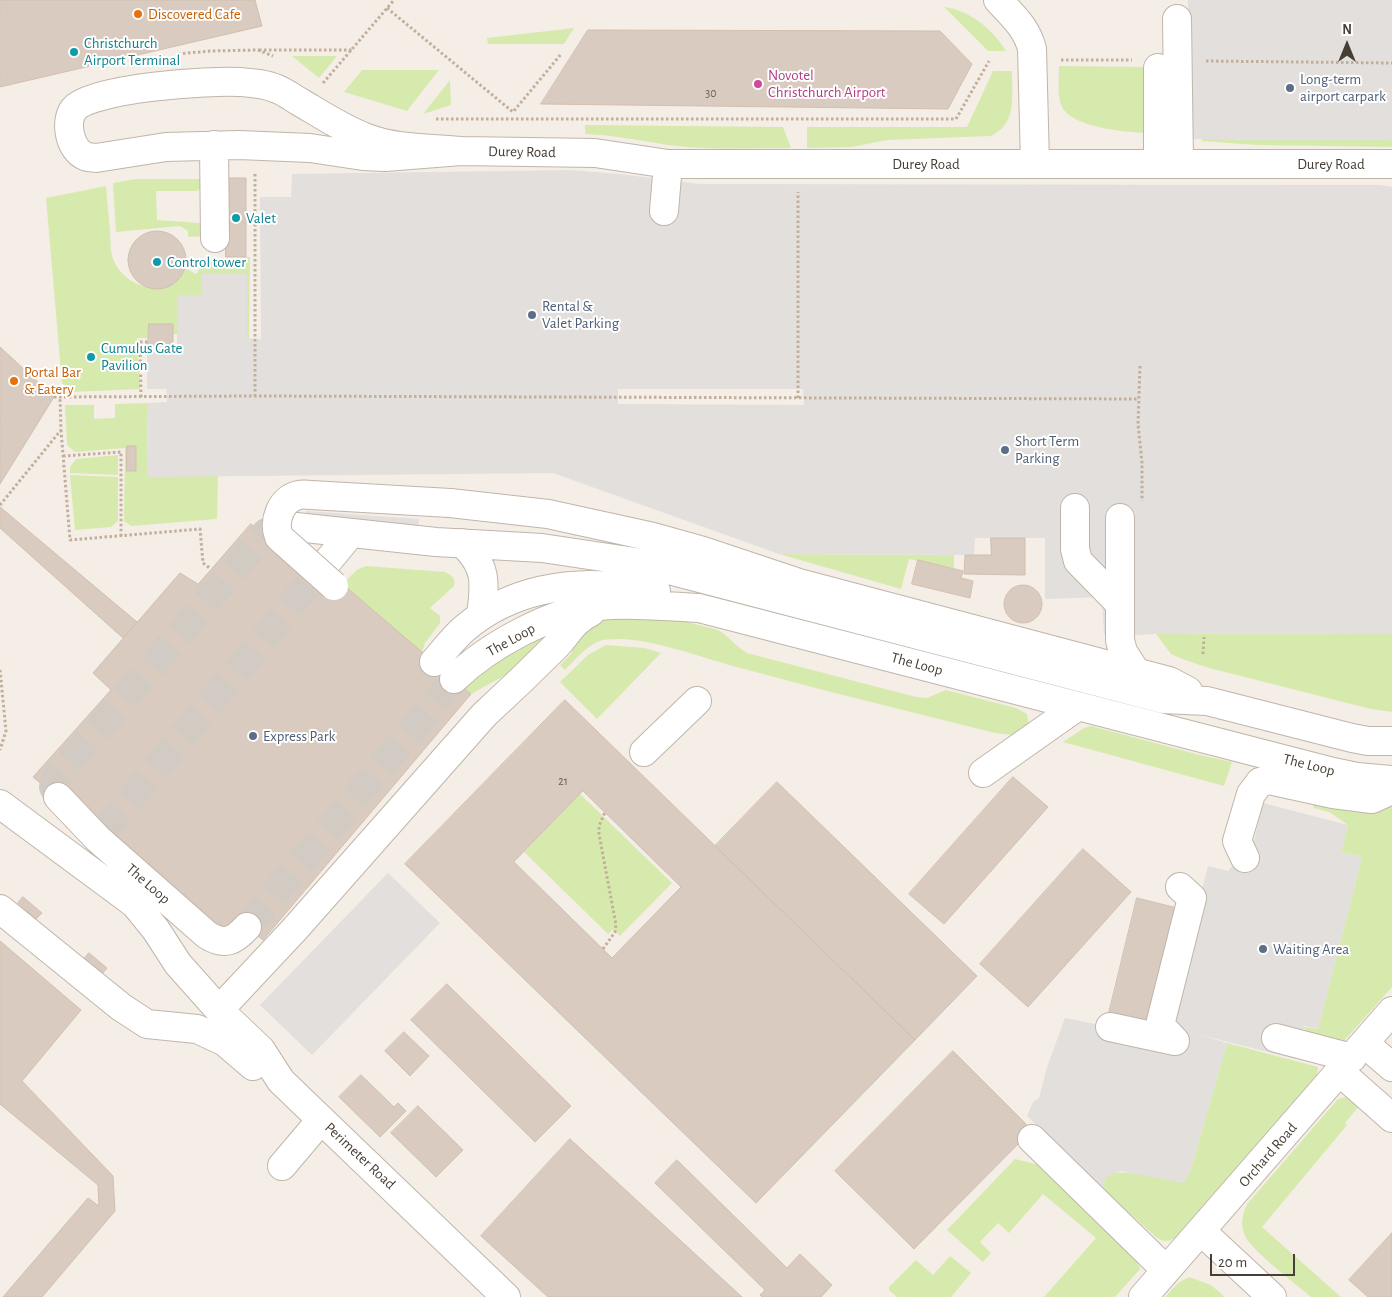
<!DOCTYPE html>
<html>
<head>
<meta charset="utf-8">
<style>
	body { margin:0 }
	#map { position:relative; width:1392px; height:1297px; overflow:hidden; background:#f4eee7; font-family:"Alegreya Sans",sans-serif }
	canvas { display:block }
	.north { position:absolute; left:1322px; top:20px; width:50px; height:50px; -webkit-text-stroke:4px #fff; paint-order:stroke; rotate:0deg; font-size:14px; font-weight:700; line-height:20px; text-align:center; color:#473e35 }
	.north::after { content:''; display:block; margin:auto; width:18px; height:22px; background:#473e35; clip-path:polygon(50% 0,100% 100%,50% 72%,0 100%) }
	.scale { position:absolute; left:1210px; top:1254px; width:85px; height:22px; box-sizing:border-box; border:2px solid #473e35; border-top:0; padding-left:6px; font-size:15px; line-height:18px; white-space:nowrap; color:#473e35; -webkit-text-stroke:4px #fff; paint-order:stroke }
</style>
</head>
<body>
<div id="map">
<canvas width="1392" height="1297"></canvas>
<div class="north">N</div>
<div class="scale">20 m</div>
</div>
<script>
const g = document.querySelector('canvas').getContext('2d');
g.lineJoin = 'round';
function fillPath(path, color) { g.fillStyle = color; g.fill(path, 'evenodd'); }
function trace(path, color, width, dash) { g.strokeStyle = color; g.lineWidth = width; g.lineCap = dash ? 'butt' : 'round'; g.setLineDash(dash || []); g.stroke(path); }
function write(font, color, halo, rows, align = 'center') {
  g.font = font + ' "Alegreya Sans",sans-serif'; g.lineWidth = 4; g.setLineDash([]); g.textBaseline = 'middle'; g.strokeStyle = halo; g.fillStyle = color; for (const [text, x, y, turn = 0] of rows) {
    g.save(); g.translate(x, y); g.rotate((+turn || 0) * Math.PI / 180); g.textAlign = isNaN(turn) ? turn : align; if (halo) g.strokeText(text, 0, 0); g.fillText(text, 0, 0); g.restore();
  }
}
const green = new Path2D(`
	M944 7C969 10 993 29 1006 51H988Z
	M574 28 564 44H488L487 38Z
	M292 56H337L319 78Z
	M1059 66 1147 67V133C1126 132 1070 128 1061 105 1057 93 1059 79 1059 66Z
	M362 70H439L407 111 344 92Z
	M993 71H1012C1012 96 1017 124 991 136L887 140 852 147 807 148V127H967Z
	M450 80 451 105 423 114Z
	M585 125 783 127 791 148C753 148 714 150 676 146 646 142 616 135 585 134Z
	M1202 139 1392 140V147L1257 145 1202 141Z
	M136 179H205L203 187 197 191H156L157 220 199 223 205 226 207 236 188 237V231L180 226 116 232 113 183Z
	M106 186C107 201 109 217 110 232 111 240 110 248 112 255 116 275 140 290 159 288 172 288 181 279 185 268L196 274 206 260 242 261V257H250L249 338H247L201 275V295H177V334H173V324H149L148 338H137L140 389 72 392 62 383 46 198Z
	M147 403 148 477 218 475 217 519 131 526 124 521 125 448 75 452 67 445 65 405H94V419L115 418V404Z
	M118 455V475L70 473V467L76 459Z
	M70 475 118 477V521L111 527 75 530Z
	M779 554 954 555V568L909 559 901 589Z
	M366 566 445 572C451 575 456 578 454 586L430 608 440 616V623L425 643 422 653 342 584 358 569Z
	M605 616 675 619 718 630C729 636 736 647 747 653L916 697 927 698 946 690 1016 708 1027 714 1029 727 1021 736 995 733C908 711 820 690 733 666 696 656 641 634 603 640 589 643 575 660 565 670L560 665 571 654 577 637Z
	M554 630 511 672 471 694 461 685 483 666Z
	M1392 633V712L1371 709 1209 668 1182 659 1171 654 1156 634Z
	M606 645 645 648 661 653 597 719 560 682 588 655Z
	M1091 726 1200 755 1232 762 1224 786 1063 742 1084 728Z
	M1304 785 1392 796V987L1344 1041 1309 1035 1303 1027 1318 1029 1362 857 1341 852 1348 825 1329 812 1314 808Z
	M580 794 672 883 620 936 613 929 608 934 524 852Z
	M1227 1043 1318 1067 1317 1075 1175 1238C1168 1242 1164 1242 1157 1238L1104 1190C1104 1185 1103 1179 1108 1175 1119 1167 1169 1180 1184 1183L1192 1165Z
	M1346 1097 1360 1105 1345 1123 1347 1125 1262 1227 1341 1297H1311C1297 1285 1251 1250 1245 1236 1240 1224 1242 1214 1248 1203L1338 1099Z
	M1015 1159 1040 1165 1135 1257 1140 1269 1115 1297H1044L1096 1238 1043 1194 1009 1233 998 1223 980 1242 991 1253 983 1262 947 1230Z
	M950 1256 971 1273 951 1297H897L889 1290V1287L916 1260 933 1275Z
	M1189 1277 1211 1285 1225 1297H1165L1178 1283Z`);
const parking = new Path2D(`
	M1188 0H1392V140L1188 139Z
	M571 170 619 174 699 184 1294 185H1380L1392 187V633L1156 634 1120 636 1104 634 1102 597 1045 599V538H975L974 555 779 554 553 473 148 477 147 403 167 402V396L166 389H147V349H177V295H201V274H247V338L261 339 260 197H291L292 174ZM618 389H803L804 405 618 404Z
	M306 511 419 519 418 529 305 520Z
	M1263 803 1348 825 1341 852 1362 857 1318 1029 1304 1026 1296 1059 1196 1034 1227 1043 1192 1165 1184 1183 1121 1171 1109 1175 1104 1181V1190L1027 1116 1033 1102 1039 1098 1047 1067 1065 1018 1110 1027 1167 1026 1208 866 1228 871 1254 841Z
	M388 873 440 923 312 1055 260 1005Z`);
const building = new Path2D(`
	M0 0H255L262 26 0 87Z
	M588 30 940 31 972 64 948 109 541 104Z
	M225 178H246V257H226Z
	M128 260a29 29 0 1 1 58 0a29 29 0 1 1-58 0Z
	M149 324H173V346H148Z
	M0 347 54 397 0 484Z
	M127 446H136V471H127Z
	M0 507 137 622 123 638 0 528Z
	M251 524 329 593 339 581 471 694 263 940 244 924 230 938 33 777 111 690 93 673 180 573 198 584Z
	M991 538H1025V575L964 574 965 555H991Z
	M918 560 963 571 961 578 973 581 970 598 912 584Z
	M1004 604a19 19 0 1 1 38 0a19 19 0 1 1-38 0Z
	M565 700 915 1040 756 1203 405 864ZM583 791 681 887 612 958 514 862Z
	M1013 777 1048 807 944 924 909 894Z
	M777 782 977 976 915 1040 715 846Z
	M1083 849 1131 892 1028 1007 980 964Z
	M23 897 42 913 36 919 18 903Z
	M1137 898 1181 909 1154 1023 1109 1013Z
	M0 941 81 1010 22 1081 113 1176 115 1211 42 1297H3L88 1198 99 1206 98 1185 0 1104Z
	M89 953 107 968 102 974 84 959Z
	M447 984 571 1106 535 1142 411 1020Z
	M404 1032 429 1056 410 1076 385 1051Z
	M953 1051 1032 1130 914 1249 835 1171Z
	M361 1075 394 1107 398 1103 406 1111 380 1137 339 1097Z
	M418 1106 463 1150 436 1177 391 1133Z
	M570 1139 742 1297H548L481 1236Z
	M677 1160 787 1268 800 1254 832 1285 821 1297H762L760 1295 765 1290 655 1183Z
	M1392 1233V1297H1368L1349 1280Z`);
const minorTunnel = new Path2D(`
	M58 797 53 787 55 779 266 532 278 528 296 527
	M102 833 323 567
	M247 927 454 679`);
const path = new Path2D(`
	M387 8 513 112 562 53
	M259 50H352
	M178 54 210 51 258 50 273 56
	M1061 60H1132
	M1206 61 1392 63
	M323 83 394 0
	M436 119H956L989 61
	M255 174V396
	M1140 366 1138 424 1142 463V501
	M54 397 255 396 1139 399
	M141 397 140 342H148
	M798 398V192
	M61 430 70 540 200 529 203 563 211 569
	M63 456 121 452V536
	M0 505 61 430 60 398
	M1203 654 1204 637
	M0 670 6 731 0 750
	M603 949 615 932 616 925 599 834V826L605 812`);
const minor = new Path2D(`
	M998 0C1012 15 1027 28 1032 49L1035 163
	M1177 19 1179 164
	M1158 68V164
	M214 145 215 238
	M461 151C431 148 395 149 367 138 343 129 322 115 300 102 293 98 285 92 277 89 266 84 252 83 240 82 210 80 91 88 74 109 64 122 70 150 85 156 88 158 93 157 96 158L166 147 239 145 310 148 363 156 385 157 461 151 595 153 668 164H1392
	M664 211 668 164
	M450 503 548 514 653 537 703 551 799 583 1169 681 1188 691
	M1075 508V549L1078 561 1120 604
	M1120 518V640L1123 652 1136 672
	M296 527 436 542 542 548 642 563 1163 699 1207 701 1352 738 1368 741H1392
	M462 543C488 567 485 583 481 616
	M323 567 351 533
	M434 662C444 651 453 638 465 628 510 590 568 580 625 587 635 588 646 588 656 591
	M454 679C489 645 550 612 599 606 632 602 666 607 699 608L1333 772 1357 777 1392 780
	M644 752 697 701
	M983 773 1078 706
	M58 797 98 839 207 935C225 946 234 941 247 927
	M0 804 135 904 156 930 178 964 219 1010 261 1050 281 1081 506 1297
	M1245 858 1237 841 1251 794 1260 782 1269 780 1333 794 1372 799 1392 790
	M0 909 121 1007 147 1024 197 1029 225 1042 253 1066
	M219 1010 294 930 484 715C508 693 532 670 555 647 569 633 571 622 591 612
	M1110 1027 1175 1041
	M1276 1038 1352 1058
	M1175 1041 1160 1025 1192 898 1180 887
	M1364 1043 1392 1067
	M1340 1072 1392 1118
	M1032 1139 1166 1270
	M282 1166 321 1120
	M1201 1231 1272 1297
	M1143 1297 1392 1011`);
const minorBridge = new Path2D(`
	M334 586 279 537C273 522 280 499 299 495 303 494 308 495 311 495L450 503`);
const markers = [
	[138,14,5,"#e8710a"],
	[74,52,5,"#0f9aa8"],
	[758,84,5,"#d1479c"],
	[1290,88,5,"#5c6f8a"],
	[236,218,5,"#0f9aa8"],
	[157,262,5,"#0f9aa8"],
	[532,315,5,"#5c6f8a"],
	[91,357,5,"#0f9aa8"],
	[14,381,5,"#e8710a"],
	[1005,450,5,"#5c6f8a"],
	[253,736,5,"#5c6f8a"],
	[1263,949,5,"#5c6f8a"]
];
const numberNames = [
	["30",711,93],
	["21",563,781]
];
const foodNames = [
	["Discovered Cafe",148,14],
	["Portal Bar",24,372],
	["& Eatery",24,389]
];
const cultureNames = [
	["Christchurch",84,43],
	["Airport Terminal",84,60],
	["Valet",246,218],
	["Control tower",167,262],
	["Cumulus Gate",101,348],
	["Pavilion",101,365]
];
const hotelNames = [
	["Novotel",768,75],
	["Christchurch Airport",768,92]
];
const serviceNames = [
	["Long-term",1300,79],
	["airport carpark",1300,96],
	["Rental &",542,306],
	["Valet Parking",542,323],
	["Short Term",1015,441],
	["Parking",1015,458],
	["Express Park",263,736],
	["Waiting Area",1273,949]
];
const streetNames = [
	["Durey Road",522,152,1],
	["Durey Road",926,164],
	["Durey Road",1331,164],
	["The Loop",511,640,-29],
	["The Loop",917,664,15],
	["The Loop",1309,765,14],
	["The Loop",148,884,41],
	["Orchard Road",1268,1155,-49],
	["Perimeter Road",360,1156,43]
];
fillPath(green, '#d7eaae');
fillPath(parking, '#e2dfdc');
fillPath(building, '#d9cbbf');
trace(building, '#d1bfaf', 1);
trace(minorTunnel, '#d1cbc3', 28, [28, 14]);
trace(minor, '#c0b5a9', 30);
trace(path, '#c2af9a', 3, [2.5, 2.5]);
trace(minor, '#fff', 28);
trace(minorBridge, '#c0b5a9', 30, []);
trace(minorBridge, '#fff', 28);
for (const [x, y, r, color] of markers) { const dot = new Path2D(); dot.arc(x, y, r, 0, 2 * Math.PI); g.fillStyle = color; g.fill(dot); trace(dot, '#fff', 2); }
write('12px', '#6c6158', null, numberNames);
write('15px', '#c56008', '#fff', foodNames, 'left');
write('15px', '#0d838f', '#fff', cultureNames, 'left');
write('15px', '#b23c85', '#fff', hotelNames, 'left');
write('15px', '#4e5e75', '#fff', serviceNames, 'left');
write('15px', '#473e35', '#fff', streetNames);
</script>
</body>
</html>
